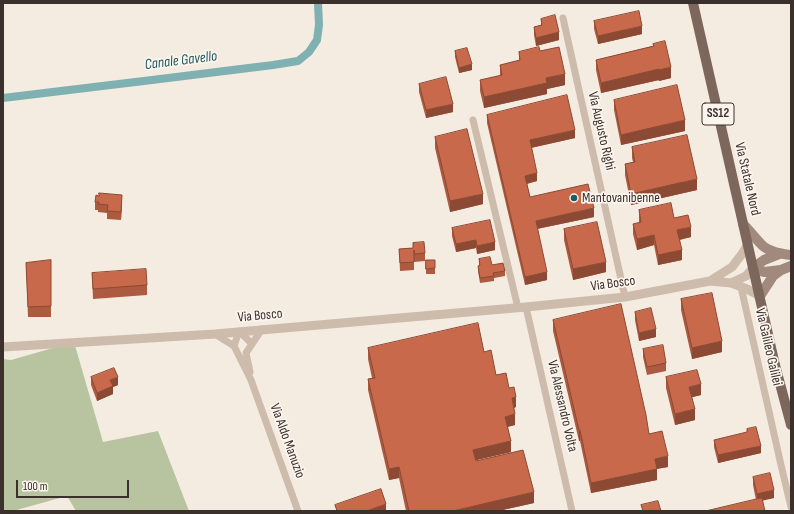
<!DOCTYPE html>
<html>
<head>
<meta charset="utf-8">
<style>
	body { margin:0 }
	#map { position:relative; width:794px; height:514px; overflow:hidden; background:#f4ebe1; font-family:"Sofia Sans Condensed",sans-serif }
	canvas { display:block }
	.frame { position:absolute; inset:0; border:4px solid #3b302b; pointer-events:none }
	.scale { position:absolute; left:16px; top:480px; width:113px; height:18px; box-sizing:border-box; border:2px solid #3b302b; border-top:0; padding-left:5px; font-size:12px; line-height:14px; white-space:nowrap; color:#3b302b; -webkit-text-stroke:3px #fbf5ee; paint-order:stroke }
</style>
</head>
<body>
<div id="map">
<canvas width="794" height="514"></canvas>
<div class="frame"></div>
<div class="scale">100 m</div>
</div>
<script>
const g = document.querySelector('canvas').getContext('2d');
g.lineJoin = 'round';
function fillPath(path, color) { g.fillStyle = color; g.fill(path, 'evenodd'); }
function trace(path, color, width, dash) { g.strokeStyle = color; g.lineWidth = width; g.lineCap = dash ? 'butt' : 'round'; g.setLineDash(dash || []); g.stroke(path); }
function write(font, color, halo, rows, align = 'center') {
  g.font = font + ' "Sofia Sans Condensed",sans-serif'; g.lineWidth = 3.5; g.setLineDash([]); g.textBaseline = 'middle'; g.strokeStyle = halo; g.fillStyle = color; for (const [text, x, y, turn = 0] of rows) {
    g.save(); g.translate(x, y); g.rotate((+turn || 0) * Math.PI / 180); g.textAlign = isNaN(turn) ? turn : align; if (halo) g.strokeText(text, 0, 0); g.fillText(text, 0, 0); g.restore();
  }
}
const green = new Path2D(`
	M74 342 103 442 158 431 189 511H76L67 496 13 511H3V359L11 360Z`);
const canal = new Path2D(`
	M3 98 152 80 273 65 298 61 309 52 317 40 319 25 318 3`);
const minor = new Path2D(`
	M563 18 625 297
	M473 120 518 308
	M741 287 781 465 791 507
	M526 307 572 511
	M215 334 234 346 251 380 298 511
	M234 346 239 331 252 344
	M250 372 246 353 262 329`);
const tertiary = new Path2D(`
	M710 281 732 267 742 254 748 244
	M731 283 746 276 753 268
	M3 347 215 334 526 307 625 297 710 281 731 283 747 289 760 296`);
const secondary = new Path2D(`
	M743 224C750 231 755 238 761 244 767 251 782 254 791 255
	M779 254 764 260 753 268 764 272 781 270 791 266
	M760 296 773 276 781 270`);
const primary = new Path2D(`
	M693 3 775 365 791 425`);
const wall = new Path2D(`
	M541 19 559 40 536 46 534 35V27L541 25Z
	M594 21 642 34 598 44 594 29Z
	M653 44 671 78 659 81V80L601 93 596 70V60L653 46Z
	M455 51 472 70 459 73 455 57Z
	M540 51 565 85 547 89V94L484 108 480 91V80L500 76V65L519 61V52Z
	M419 84 453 112 426 118 419 92Z
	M614 100 685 131 621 145 614 110Z
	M487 115 575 138 531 148 537 181 527 184 530 197 594 217 537 229 547 280 525 285 487 123Z
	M435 137 483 204 450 212 435 148Z
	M632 147 697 190 631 205 625 175V164L633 162 632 158Z
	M95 202 122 203 121 220 107 219V213L98 212V210H95Z
	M639 210 674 218 691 237 680 240 682 260 658 265 654 245 637 250 633 234V224L639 223Z
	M452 228 495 250 477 254 476 248 456 252 452 236Z
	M564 229 606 272 573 280 564 240Z
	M413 243 425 253V261L414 262V270L400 271 399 249 413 248Z
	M479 259 505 271V276L494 278V281L480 283 478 271V266H479Z
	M51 260V317H28L26 263Z
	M426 260H435V274H426Z
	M92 273 147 285V295L93 299Z
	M681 299 722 352 692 359 681 310Z
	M635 312 656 337 639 341 635 320Z
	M553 320 649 434 668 467 657 469V480L591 493 580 441H579L553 331Z
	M368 348 484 352 496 375 509 388 516 407 514 408 515 425 508 427 511 452 475 460 476 461 534 503 498 511H406L399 478 389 480 368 390V379L372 378 368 359Z
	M643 349 666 363V371L647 375 643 357Z
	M91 377 118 385 113 387V394L97 401 91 385Z
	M666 377 701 395 692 397 695 420 675 425 666 388Z
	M747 429 761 453 718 463 714 447V440L747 433Z
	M753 477 774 498 756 500 753 485Z`);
const shadedWall = new Path2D(`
	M642 26V34L598 44V36Z
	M559 32V40L536 46V38Z
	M472 64V70L459 73V68Z
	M671 67V78L659 81V70Z
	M659 69V80L601 93V83Z
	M565 74V85L547 89V94L484 108V97L546 78Z
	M453 104V112L426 118V110Z
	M685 120V131L621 145V135Z
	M575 130V138L530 148V140Z
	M537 173V181L525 184V176Z
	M697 179V190L631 205V194Z
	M483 194V204L450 212V201Z
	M122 195V203L121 220V212Z
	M594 208V217L536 229V221Z
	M691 227V237L677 240V230Z
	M654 235V245L637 250V239Z
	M476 240V248L456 252V244Z
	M495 242V250L477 254V246Z
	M682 250V260L658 265V255Z
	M606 262V272L573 280V269Z
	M547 272V280L525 285V277Z
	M656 329V337L639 341V333Z
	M722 341V352L692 359V348Z
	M118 377V385L113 387V394L97 401V393L110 380Z
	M701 384V395L689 398V387Z
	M516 397V407L512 408V398Z
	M695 409V420L675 425V414Z
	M515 414V425L505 427V417Z
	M579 430H580V441H579Z
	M511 441V452L473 461V450Z
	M761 446V453L718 463V455Z
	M668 456V467L655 469V459Z
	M399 467V478L389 480V469Z
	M657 469V480L591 493V483Z
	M774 490V498L757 502V494Z
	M534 492V503L498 511H453Z
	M386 504V511H366Z`);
const building = new Path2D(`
	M639 11 642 26 598 36 594 21Z
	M555 15 559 32 536 38 534 27 542 25 541 19Z
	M665 41 671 67 659 70V69L601 83 596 60 654 46 653 44Z
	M539 47 540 51 559 47 565 74 546 78 547 83 484 97 480 80 502 75 500 65 520 60 519 52Z
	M467 48 472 64 459 68 455 51Z
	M446 77 453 104 426 110 419 84Z
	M677 85 685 120 621 135 614 100Z
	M567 95 575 130 530 140 537 173 525 176 530 197 588 184 594 208 536 221 547 272 525 277 487 115Z
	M467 129 483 194 450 201 435 137Z
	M687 135 697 179 631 194 625 164 635 162 632 147Z
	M99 193 122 195 121 212 107 211 108 205 98 204 99 202H95L96 195 99 196Z
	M671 203 674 218 688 215 691 227 677 230 682 250 658 255 654 235 637 239 633 224 641 222 639 210Z
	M490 220 495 242 477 246 476 240 456 244 452 228Z
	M597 222 606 262 573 269 564 229Z
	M424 242 425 253 414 254V250V262L400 263 399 249 413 248V243Z
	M490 257 492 265 503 263 505 271 493 273 494 276 480 278 478 266 480 265 479 259Z
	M51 260V306L28 307 26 263Z
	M426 260H435V268L426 269Z
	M146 269 147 285 93 289 92 273Z
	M712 293 722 341 692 348 681 299Z
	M621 304 646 415 649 434 662 431 668 456 655 459 657 469 591 483 580 430H579L553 320Z
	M651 308 656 329 639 333 635 312Z
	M478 323 484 352 491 350 496 375 506 373 509 388 514 387 516 397 512 398 515 414 505 417 511 441 473 450 476 461 523 450 534 492 453 511H409L399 467 389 469 368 379 375 378 368 348Z
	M663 345 666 363 647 367 643 349Z
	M114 368 118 377 110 380 113 386 97 393 91 377Z
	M697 370 701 384 689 387 695 409 675 414 666 377Z
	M756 427 761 446 718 455 714 440 747 432V429Z
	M770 473 774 490 757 494 753 477Z
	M381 489 386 504 366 511H337L335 505Z
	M762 498 765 511H706Z
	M658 501 661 511H643L641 505Z`);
const markers = [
	[574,198,4,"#1f5a5e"]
];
const shields = [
	[718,114,32]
];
const shieldNames = [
	["SS12",718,114]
];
const streetNames = [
	["Via Augusto Righi",601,131,77],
	["Via Statale Nord",747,179,77],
	["Via Bosco",613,284,-8],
	["Via Bosco",260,316,-5],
	["Via Galileo Galilei",768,347,77],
	["Via Alessandro Volta",562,406,77],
	["Via Aldo Manuzio",287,441,70]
];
const poiNames = [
	["Mantovanibenne",582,198]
];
const waterNames = [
	["Canale Gavello",181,61,-7]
];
fillPath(green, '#b8c4a0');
trace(canal, '#7fb0b2', 8);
trace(minor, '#cdbbac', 7);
trace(tertiary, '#cdbbac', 9);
trace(secondary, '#a18a7d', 10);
trace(primary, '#7d675c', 10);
fillPath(wall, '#ac5a40');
fillPath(shadedWall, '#8c4a34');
fillPath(building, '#c8694b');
trace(building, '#8c4a34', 1);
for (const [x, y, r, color] of markers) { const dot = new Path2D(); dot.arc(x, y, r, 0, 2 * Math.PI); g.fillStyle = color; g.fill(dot); trace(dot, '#fbf5ee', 1.5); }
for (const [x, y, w] of shields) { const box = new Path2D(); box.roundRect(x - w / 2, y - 11, w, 22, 3); g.fillStyle = '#fbf5ee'; g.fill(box); trace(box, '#3b302b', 1); }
write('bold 13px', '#3b302b', null, shieldNames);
write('14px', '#3b302b', '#fbf5ee', streetNames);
write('14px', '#3b302b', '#fbf5ee', poiNames, 'left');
write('italic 15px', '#1f5a5e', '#fbf5ee', waterNames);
</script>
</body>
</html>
